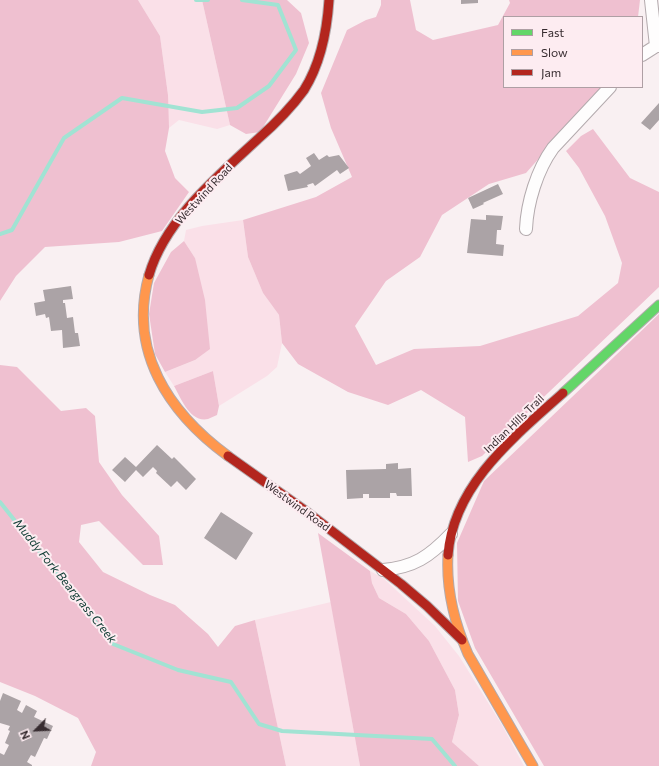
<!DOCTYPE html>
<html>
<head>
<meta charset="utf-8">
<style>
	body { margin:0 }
	#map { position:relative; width:659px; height:766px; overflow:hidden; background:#f9f0f2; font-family:Commissioner,sans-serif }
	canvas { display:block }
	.legend { position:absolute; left:503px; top:16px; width:140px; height:72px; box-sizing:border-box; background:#fdecf1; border:1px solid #ae9fa4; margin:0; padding:5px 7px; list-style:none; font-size:12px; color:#372c30 }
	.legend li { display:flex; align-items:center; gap:8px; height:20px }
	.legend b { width:20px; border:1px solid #ae9fa4 }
	.north { position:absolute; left:16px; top:710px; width:40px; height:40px; -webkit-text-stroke:3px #fdecf1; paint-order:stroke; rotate:246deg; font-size:11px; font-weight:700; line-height:16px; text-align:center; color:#372c30 }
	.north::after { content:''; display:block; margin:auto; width:14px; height:18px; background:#372c30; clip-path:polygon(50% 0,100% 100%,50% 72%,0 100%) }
</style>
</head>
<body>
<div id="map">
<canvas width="659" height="766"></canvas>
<ul class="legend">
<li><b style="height:5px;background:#63d668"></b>Fast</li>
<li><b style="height:5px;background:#ff974d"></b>Slow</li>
<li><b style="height:5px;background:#b3261e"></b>Jam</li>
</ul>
<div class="north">N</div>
</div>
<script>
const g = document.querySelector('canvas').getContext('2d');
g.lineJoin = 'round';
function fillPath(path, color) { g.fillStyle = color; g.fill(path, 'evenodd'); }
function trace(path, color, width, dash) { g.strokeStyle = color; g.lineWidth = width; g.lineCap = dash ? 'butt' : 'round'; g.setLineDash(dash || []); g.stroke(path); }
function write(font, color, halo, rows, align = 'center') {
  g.font = font + ' Commissioner,sans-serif'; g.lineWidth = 4; g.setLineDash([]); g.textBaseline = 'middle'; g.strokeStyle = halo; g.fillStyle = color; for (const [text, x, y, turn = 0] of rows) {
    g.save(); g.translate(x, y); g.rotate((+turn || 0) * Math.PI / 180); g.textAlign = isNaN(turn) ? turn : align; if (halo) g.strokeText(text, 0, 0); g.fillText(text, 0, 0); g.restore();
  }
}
const green = new Path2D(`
	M138 0H202L230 125 217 129 179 120 169 128 166 119 168 95 160 36Z
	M243 220 248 257 263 293 279 315 282 343 277 367 267 376 219 406 213 371 174 386 165 372 195 360V258L184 241 186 230 202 226Z
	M370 571 383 578 435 626 459 656 502 725 524 766H479L452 742 459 715 455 690 429 641 406 614 379 598 372 583Z
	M331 602 360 766H286L255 620Z`);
const forest = new Path2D(`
	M0 0H138L160 36 168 95 169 128 165 151 175 178 189 192 162 231 119 242 45 247 16 276 0 301Z
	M202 0H287L301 13 309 43 296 74 260 132 246 134 230 125Z
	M381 0H410L416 30 433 40 498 25 510 3 509 0H640L638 17H504V87H602L526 173 489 184 442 215 420 257 386 281 355 326 376 365 414 349 480 346 578 316 618 283 622 263 605 216 579 168 566 151 581 136 593 129 630 178 659 192V287L482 456 468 462 465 417 421 390 388 405 348 392 298 364 282 343 279 315 263 293 248 257 243 220 316 197 352 177 331 128 321 93 347 30 366 20 376 17 381 5Z
	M184 241 195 258 205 300 210 349 195 360 165 372 155 354 149 314 154 283 171 252Z
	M659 314V766H544L475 648 458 601 457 543 484 481Z
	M0 365 17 367 61 411 86 408 95 416 99 462 122 495 159 536 163 565H143L99 521 81 525 79 542 103 572 150 595 175 605 208 634 218 647 235 626 255 620 286 766H91L96 752 78 718 35 696 0 682Z
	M213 371 219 406 217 415C214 416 211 418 208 419 190 423 181 398 174 386Z
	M318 533 370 571 372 583 379 598 406 614 429 641 455 690 459 715 452 742 479 766H360Z`);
const stream = new Path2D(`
	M196 0H208
	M0 234 12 230 64 138 122 98 202 112 237 108 269 86 296 50 278 5 242 0
	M0 502 113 644 178 670 231 682 259 724 282 731 432 739 455 766`);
const building = new Path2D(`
	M461 0H478V3L461 4Z
	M659 103V120L650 130 641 123Z
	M314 153 319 160 327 155 329 157 339 155 349 168 340 174 337 170 315 186 313 183 307 185 308 187 288 191 284 175 297 171 300 174 311 166 306 158Z
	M498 184 503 194 485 202 483 203 484 204 473 209 468 198Z
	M486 215 503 216 501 230H497L496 244 504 245 503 256 467 253 471 219 486 220Z
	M71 286 73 299 63 300V303H65L67 318 73 317 75 333H78L80 346 63 348 62 330 51 331 49 317 46 318 45 314 36 316 34 303 45 301 43 290Z
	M157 445 172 459 174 457 196 479 186 490 177 481 171 487 156 473 157 471 153 467 143 477 136 470 125 482 112 470 125 457 136 467Z
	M398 463V469L411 468 412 496H397L396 493H390V498H369V494H363V498L347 499 346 470 386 469V464Z
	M221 512 253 533 236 560 204 538Z
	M3 693 21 701 17 710 22 713 26 705 37 711 34 717 53 726 47 739 44 738 35 757 31 755 27 762 32 765V766H0V753L4 755 9 745 5 743 10 731 8 730 10 726 0 723V701Z`);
const street = new Path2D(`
	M651 0 656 46
	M642 55 656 46H659
	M526 229C527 203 537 170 553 148L610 87
	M383 570C414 567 429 557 451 534`);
const fast = new Path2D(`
	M563 393 659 305`);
const slow = new Path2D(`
	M149 275C128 351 168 412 228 456
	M448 555C446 590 454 622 468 654L533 766`);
const jam = new Path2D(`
	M149 275C165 220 218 176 258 139 275 124 291 108 304 90 321 63 327 31 329 0
	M228 456 307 512 401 584 427 606 462 640
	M448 555C453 485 515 436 563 393`);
const streetNames = [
	["Westwind Road",204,194,-47],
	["Indian Hills Trail",514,424,-44],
	["Westwind Road",297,506,36]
];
const waterNames = [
	["Muddy Fork Beargrass Creek",65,581,51]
];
fillPath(green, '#fae0e8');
fillPath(forest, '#efc0d0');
trace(stream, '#a1e3d3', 4);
fillPath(building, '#aba3a6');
trace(street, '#b3aaad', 14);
trace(fast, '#b3aaad', 11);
trace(slow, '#b3aaad', 11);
trace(jam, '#b3aaad', 11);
trace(street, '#fefdfd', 12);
trace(fast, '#63d668', 9);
trace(slow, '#ff974d', 9);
trace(jam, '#b3261e', 9);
write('11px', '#372c30', '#fdecf1', streetNames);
write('italic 12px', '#0d3b32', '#fdecf1', waterNames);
</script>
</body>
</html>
